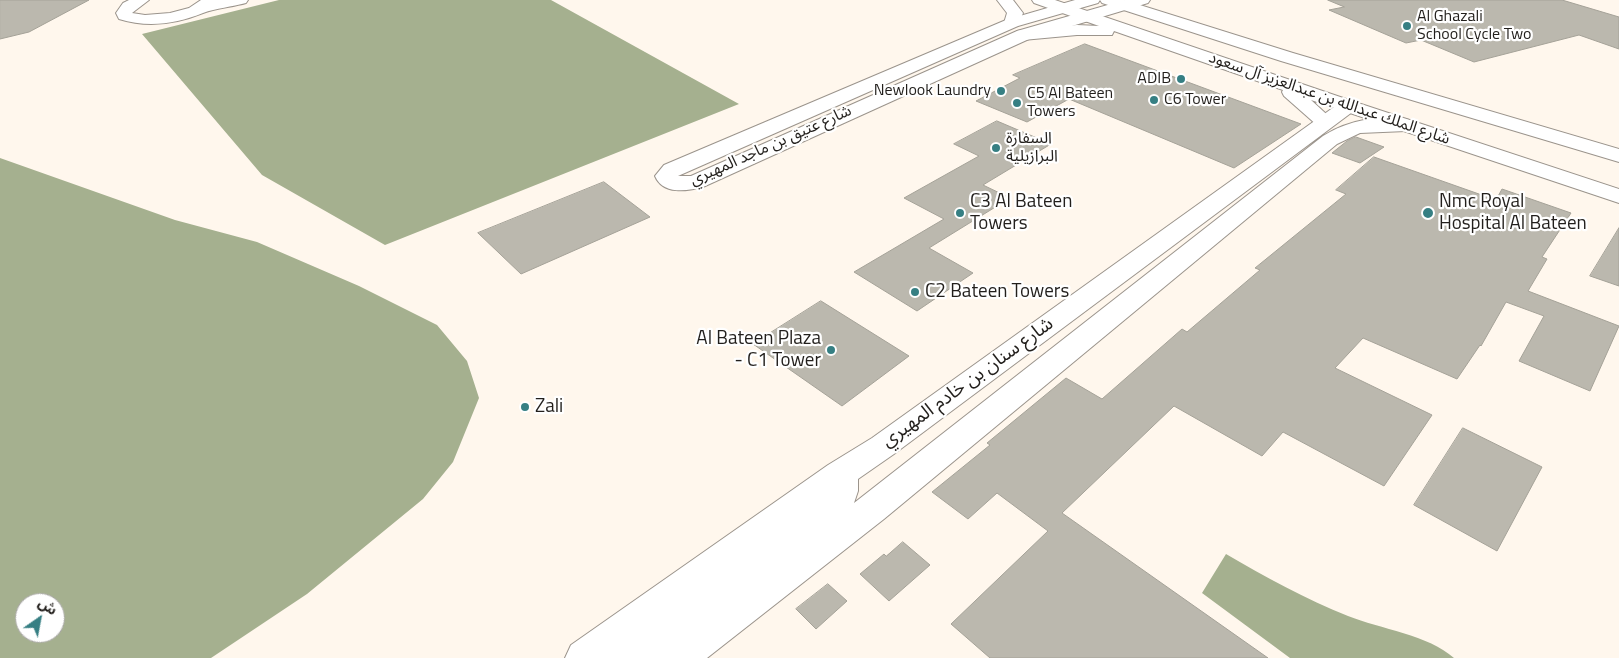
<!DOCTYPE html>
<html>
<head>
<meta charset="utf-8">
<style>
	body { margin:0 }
	#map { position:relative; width:1619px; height:658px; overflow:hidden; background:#fff7ed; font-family:"Titillium Web","Noto Sans Arabic",sans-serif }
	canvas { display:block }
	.north { position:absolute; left:15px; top:593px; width:50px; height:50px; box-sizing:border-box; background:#fff; border:1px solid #a7a5a4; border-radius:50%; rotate:33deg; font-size:14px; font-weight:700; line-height:20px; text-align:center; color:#221f1c }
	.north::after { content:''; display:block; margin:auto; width:18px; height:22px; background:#367f83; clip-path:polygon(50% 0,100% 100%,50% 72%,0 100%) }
</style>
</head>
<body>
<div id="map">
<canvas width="1619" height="658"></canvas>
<div class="north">ش</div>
</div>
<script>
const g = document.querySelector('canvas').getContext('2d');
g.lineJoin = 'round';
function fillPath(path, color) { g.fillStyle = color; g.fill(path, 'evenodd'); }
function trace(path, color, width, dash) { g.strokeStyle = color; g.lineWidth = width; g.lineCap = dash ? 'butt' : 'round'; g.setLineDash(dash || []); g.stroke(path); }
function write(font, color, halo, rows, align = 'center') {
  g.font = font + ' "Titillium Web","Noto Sans Arabic",sans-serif'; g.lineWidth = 4.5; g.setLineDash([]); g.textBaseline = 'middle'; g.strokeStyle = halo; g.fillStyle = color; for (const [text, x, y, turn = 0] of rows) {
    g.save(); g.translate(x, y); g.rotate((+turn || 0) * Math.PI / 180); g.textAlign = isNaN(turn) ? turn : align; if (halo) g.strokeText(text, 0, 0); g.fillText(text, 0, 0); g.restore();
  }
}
const water = new Path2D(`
	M279 0H551L739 104 385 245 262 175 142 34Z
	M0 158 175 220 257 242 359 286 437 325 467 361 479 398 453 462 423 499 307 594 211 658H0ZM25 603H55V633H25Z
	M1226 554C1265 577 1306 599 1348 616 1380 629 1429 635 1454 658H1290L1202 593Z`);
const building = new Path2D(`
	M0 0H89L29 32 0 39Z
	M1328 0H1562L1619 17V49L1579 35 1474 62 1421 40 1406 43 1329 10 1344 7Z
	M1085 44 1301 124 1234 168 1069 99 1027 122 976 101 1020 78 1013 75Z
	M997 121 1051 144 983 185 1010 198 929 248 973 273 917 311 854 272 944 219 904 198 979 156 954 144Z
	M1356 137 1384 147 1360 163 1332 153 1347 141Z
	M1374 157 1496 200 1502 189 1571 213 1542 257 1547 259 1528 291 1619 326 1590 391 1519 361 1544 316 1506 302 1481 346 1480 345 1457 379 1363 338 1335 368 1432 415 1384 486 1283 432 1262 456 1174 406 1062 513 1268 658H990L951 624 1048 531 997 493 968 519 932 492 990 445 987 443 1066 378 1102 399 1182 329 1187 332 1260 270 1255 268 1346 194 1336 190Z
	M604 182 650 217 521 274 478 233Z
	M1619 228V286L1590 276Z
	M821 301 909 356 842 406 753 344Z
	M1463 428 1542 467 1497 551 1414 505Z
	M903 542 930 565 889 601 860 574 884 554 886 556Z
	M828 584 847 601 816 629 796 609Z`);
const minor = new Path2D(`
	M129 0H149L132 13 145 15 170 13 189 8 201 0H248L246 3C232 7 216 8 203 13 176 24 148 28 119 19L116 13 123 3Z
	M1075 0H1100L1098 3 1018 26 678 176H691L1017 31 1125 0H1150L1148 3 1029 39 703 187C687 191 663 195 655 176L664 165 1006 20Z
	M1348 100 1355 102 1358 106 1355 110 894 454 858 479V491L854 503 1323 136C1348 120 1384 113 1413 121L1416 125 1413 129 1406 131 1360 133 1337 144 884 519 707 658H565L571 645 828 465 872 438 1341 102Z`);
const major = new Path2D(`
	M997 0H1013L1023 13 1018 26H1006L1004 23 1007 13Z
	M1032 0H1055L1355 102 1619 189V203L1311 100 1335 122 1332 126 1325 128 1318 126 1284 96 1282 92 1283 90 1114 31 1112 35H1077L1023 40 1017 39 1015 35 1017 31 1023 30 1077 25 1099 26 1034 3Z
	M1100 0H1124L1293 53 1619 149V162L1281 61 1102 3Z`);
const markers = [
	[1407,26,5,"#367f83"],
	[1181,79,5,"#367f83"],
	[1001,91,5,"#367f83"],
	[1154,100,5,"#367f83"],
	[1017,103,5,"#367f83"],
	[996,148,5,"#367f83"],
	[960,213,5,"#367f83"],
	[1428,213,6,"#367f83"],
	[915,292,5,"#367f83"],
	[831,350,5,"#367f83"],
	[525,407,5,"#367f83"]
];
const farPoinames = [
	["Al Ghazali",1417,17],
	["School Cycle Two",1417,35],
	["ADIB",1171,79,"right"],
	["Newlook Laundry",991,91,"right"],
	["C5 Al Bateen",1027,94],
	["Towers",1027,112],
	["C6 Tower",1164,100],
	["السفارة",1006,139],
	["البرازيلية",1006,157]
];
const farStreetnames = [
	["شارع الملك عبدالله بن عبدالعزيز آل سعود",1329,99,19],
	["شارع عتيق بن ماجد المهيري",771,146,-24]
];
const poiNames = [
	["C3 Al Bateen",970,202],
	["Towers",970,224],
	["Nmc Royal",1439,202],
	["Hospital Al Bateen",1439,224],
	["C2 Bateen Towers",925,292],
	["Al Bateen Plaza",821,339,"right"],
	["- C1 Tower",821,361,"right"],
	["Zali",535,407]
];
const streetNames = [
	["شارع سنان بن خادم المهيري",968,383,-36]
];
fillPath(water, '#a5b08f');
fillPath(building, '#bbb8ae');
trace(building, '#a5a298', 1);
trace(minor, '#9b948c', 2);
trace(major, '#9b948c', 2);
fillPath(minor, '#fff');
fillPath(major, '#fff');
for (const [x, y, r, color] of markers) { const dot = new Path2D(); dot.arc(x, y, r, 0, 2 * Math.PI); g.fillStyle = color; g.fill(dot); trace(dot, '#fff', 2); }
write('16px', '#221f1c', '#fff', farPoinames, 'left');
write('16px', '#221f1c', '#fff', farStreetnames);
write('19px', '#221f1c', '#fff', poiNames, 'left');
write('19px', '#221f1c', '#fff', streetNames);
</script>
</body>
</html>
